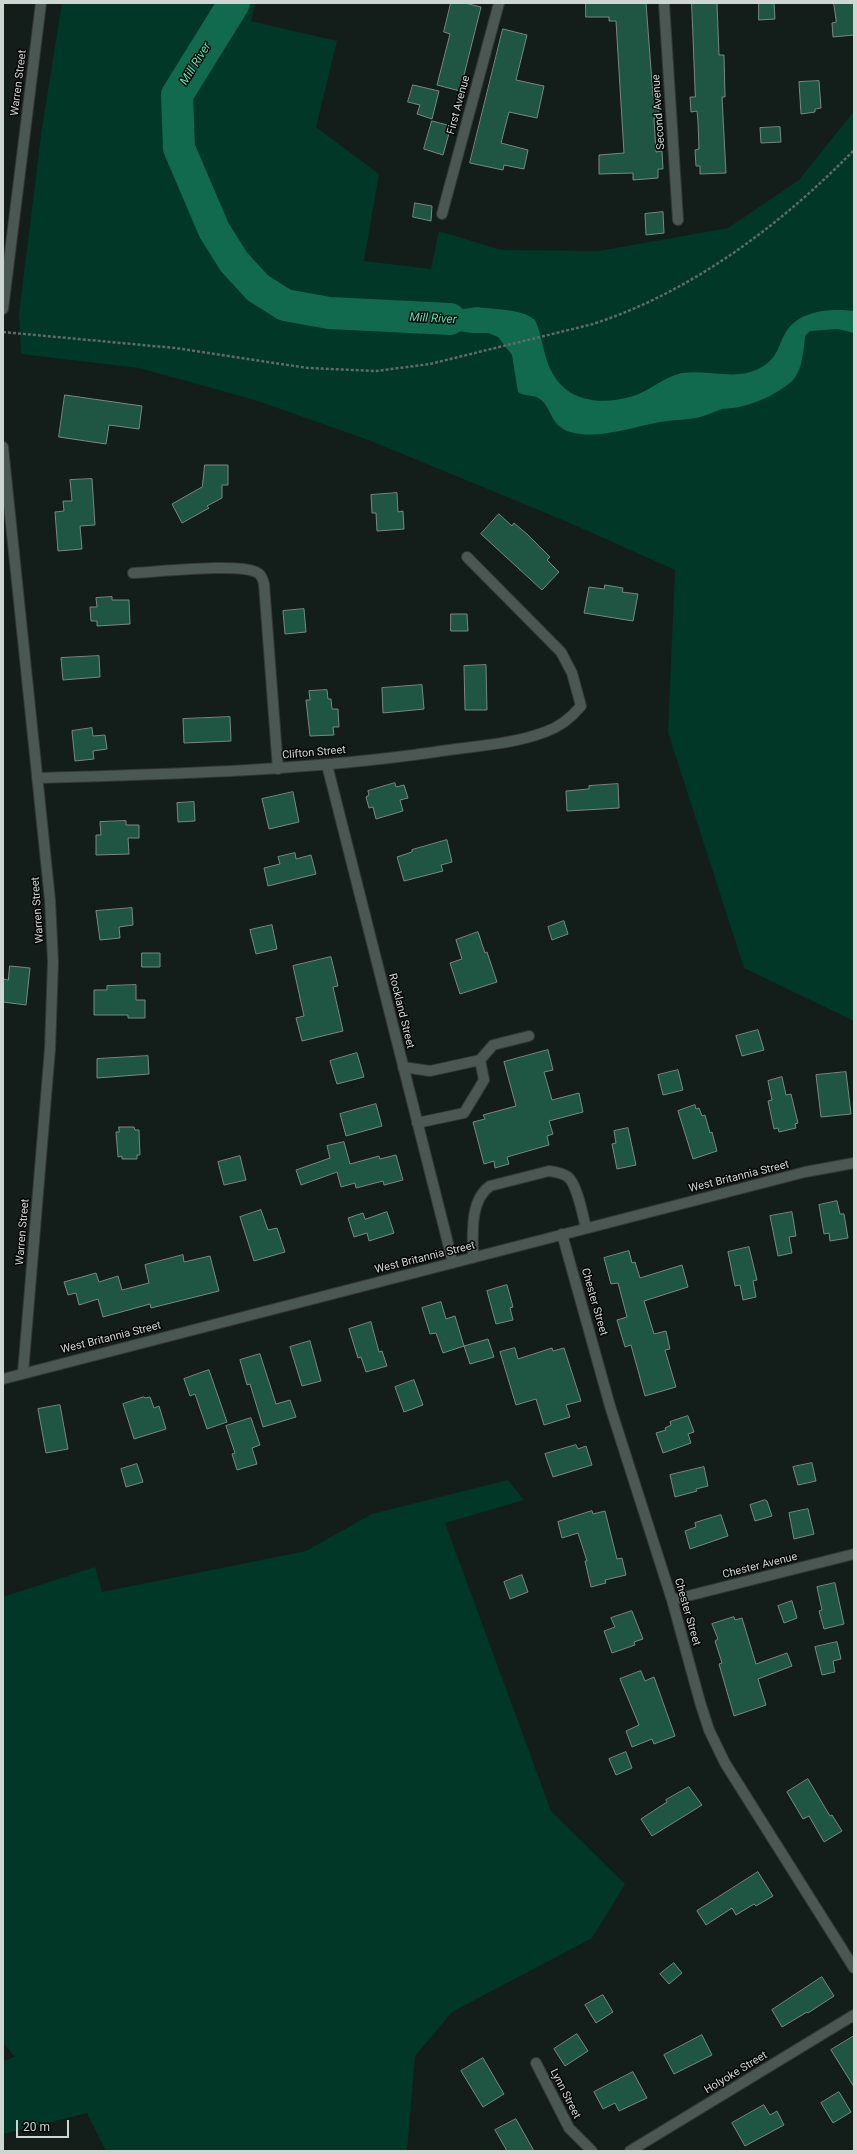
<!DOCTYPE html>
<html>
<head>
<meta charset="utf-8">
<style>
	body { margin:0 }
	#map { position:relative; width:857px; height:2154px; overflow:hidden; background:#131e1a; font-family:Roboto,sans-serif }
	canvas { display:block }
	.frame { position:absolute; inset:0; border:4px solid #ced6d2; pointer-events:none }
	.scale { position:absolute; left:16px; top:2120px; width:53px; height:18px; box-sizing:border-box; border:2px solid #ced6d2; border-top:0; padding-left:5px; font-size:12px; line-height:14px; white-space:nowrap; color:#ced6d2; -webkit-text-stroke:3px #040706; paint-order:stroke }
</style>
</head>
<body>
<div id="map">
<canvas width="857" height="2154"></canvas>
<div class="frame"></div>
<div class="scale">20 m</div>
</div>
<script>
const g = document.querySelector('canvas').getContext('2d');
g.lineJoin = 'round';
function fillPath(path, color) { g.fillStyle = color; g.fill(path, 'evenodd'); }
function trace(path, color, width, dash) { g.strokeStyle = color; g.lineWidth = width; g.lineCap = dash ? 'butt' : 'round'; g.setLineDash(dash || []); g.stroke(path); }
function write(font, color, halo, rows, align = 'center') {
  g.font = font + ' Roboto,sans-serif'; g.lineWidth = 3; g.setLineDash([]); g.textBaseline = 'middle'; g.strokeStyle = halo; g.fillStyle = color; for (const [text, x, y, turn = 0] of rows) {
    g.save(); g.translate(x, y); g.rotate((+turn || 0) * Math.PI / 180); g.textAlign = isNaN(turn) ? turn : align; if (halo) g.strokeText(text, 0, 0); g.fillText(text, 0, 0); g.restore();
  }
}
const green = new Path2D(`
	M62 3H256L251 21 337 41 316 127 379 174 364 261 431 269 439 231 501 250 599 251 728 228 799 180 854 111V1021L744 968 668 732 675 570 570 523 371 441 255 400 139 368 21 354 19 313 42 128Z
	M508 1480 524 1500 445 1523 551 1811 625 1884 592 1938 452 2012 415 2056 407 2151H106L87 2113 3 2134V2061L15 2057 3 2042V1597L95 1567 102 1592 306 1551 372 1514Z`);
const water = new Path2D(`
	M477 307C496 310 520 308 535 320 543 337 543 358 553 374 569 403 604 405 633 396 650 391 665 376 682 373 710 369 739 383 765 365 779 355 778 345 786 332 799 310 831 308 854 311V333L838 329 810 331 805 336C804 349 802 373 791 382 778 393 760 402 743 406 736 408 729 408 722 409 713 412 705 416 696 418 684 420 672 420 660 422 631 427 600 440 570 432 549 425 553 409 540 399 533 394 525 397 518 392L512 355 498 337 488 333H472L383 320Z`);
const river = new Path2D(`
	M234 3 177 95 179 148 214 230 234 262 258 288 285 305 329 313 450 319`);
const building = new Path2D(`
	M451 3H465L481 7 460 91 437 85 450 34 444 32Z
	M586 3H646L653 96H658L659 118H654L656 152 662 151 663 169H658V178L633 180V173L599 174V155L624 153 616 21H609V17H586Z
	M692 3H717L719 55H724L725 97H722L726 173 700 174V166H696L695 150 699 149 698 121 697 111 691 112 690 97H695Z
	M759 3H774L775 19 759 20Z
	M834 3H854V35L833 37 832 23 836 22Z
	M503 29 527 35 516 80 544 86 537 118 509 112 501 143 528 150 524 169 504 165 503 170 470 163Z
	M819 81 821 108 815 109V112L801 114 799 82Z
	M413 85 439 91 432 119 417 114 420 105 408 102Z
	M432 121 451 126 443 155 424 149Z
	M780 127 781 142 761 143 760 128Z
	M415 203 432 206 431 221 413 217Z
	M663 212 664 233 646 235 645 214Z
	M65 395 142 406 139 429 109 425 106 444 59 437Z
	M205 465H228V485H222V498L207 506 209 508 182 523 172 504 202 487Z
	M92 479 95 525 80 526 82 549 58 551 55 512 64 511 63 501H72L70 480Z
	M397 493 398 512 403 511 404 529 377 531 376 513H372L371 495Z
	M499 514 512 526 514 523 528 535 550 557 547 560 559 572 542 590 481 534Z
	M605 585 623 588 622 592 638 594 633 621 584 613 589 587 604 589Z
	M112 597V600H129L130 624 97 626V621H91L90 607H97L96 598Z
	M304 609 306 632 285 634 283 611Z
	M451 614H467L468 631H451Z
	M99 656 100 677 63 680 61 658Z
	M486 665 487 710H465L464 666Z
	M422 685 424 709 383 713 382 688Z
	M327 690 328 699H331L332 709H338L339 727H333L334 735 310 736 306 700H310L309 691Z
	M230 717 231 741 184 743 183 719Z
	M92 728 93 736 105 735 107 749 93 751 94 759 75 761 72 731Z
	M395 783 396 787 404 785 408 798 400 800 403 811 376 819 373 807 369 808 366 797 369 795 368 791Z
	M618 784 619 808 567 811 566 791 589 789V786Z
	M293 792 299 822 269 829 262 799Z
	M194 802 195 821 178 822 177 803Z
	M126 821V825H139V838H128L129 854 96 855V835H101L100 822Z
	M447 840 452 862 441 865 443 871 404 881 397 857 412 852V850Z
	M295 853 296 859 311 855 316 874 268 886 264 868 280 864 278 857Z
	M132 908 133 925 119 927 120 938 100 940 96 911Z
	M564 921 568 934 552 940 548 927Z
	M272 925 277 949 256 954 250 930Z
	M478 932 485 953 487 952 497 982 460 994 450 963 462 959 456 940Z
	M142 953H160V967H142Z
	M331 957 338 986 333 987 343 1031 302 1041 296 1018 304 1016 293 966Z
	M10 966 30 968 26 1005 3 1002V979L8 980Z
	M136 985V1000H145V1018H128V1015H94V990H107V986Z
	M758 1030 764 1050 742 1056 736 1036Z
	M548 1050 553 1070 544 1072 552 1100 579 1093 583 1112 549 1121 553 1134 547 1136 549 1145 507 1157 509 1164 495 1168 494 1161 484 1164 473 1122 485 1119 483 1115 516 1106 504 1062Z
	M357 1053 364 1077 337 1084 330 1061Z
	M148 1056 149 1074 97 1078V1059Z
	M678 1070 683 1090 663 1095 658 1075Z
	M846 1072 851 1114 821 1117 816 1075Z
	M782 1077 786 1095 791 1094 798 1123 795 1124 796 1128 779 1132 778 1128 774 1129 768 1101 772 1100 768 1081Z
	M376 1104 382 1126 346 1136 340 1114Z
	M695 1105 696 1109 699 1108 702 1116 705 1115 710 1133 712 1132 717 1151 693 1159 678 1111Z
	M119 1127H134L135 1130H139L140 1155H137V1159H122V1156L118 1157 116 1132H119Z
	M628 1128 636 1165 617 1169 612 1144 616 1143 614 1131Z
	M344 1142 350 1164 379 1156 380 1159 396 1155 403 1180 384 1185 383 1181 356 1188 355 1183 341 1187 337 1172 301 1185 296 1170 330 1158 327 1146Z
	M240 1156 246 1180 224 1185 218 1162Z
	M837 1201 840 1214H844L848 1238 830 1241 829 1233 824 1234 819 1205Z
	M261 1210 268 1230 277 1228 285 1252 254 1261 240 1217Z
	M387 1212 394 1233 369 1241 367 1233 354 1237 348 1218 363 1213 365 1219Z
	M792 1212 796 1236 789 1237 792 1253 778 1256 770 1216Z
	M749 1247 757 1280 753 1281 756 1297 743 1300 740 1285 735 1286 728 1252Z
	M629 1251 632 1263 635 1262 640 1278 682 1265 688 1287 644 1301 654 1334 666 1331 670 1349 665 1350 676 1387 645 1396 631 1345 625 1347 617 1320 627 1317 618 1283 611 1284 604 1258Z
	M183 1255 184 1262 210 1256 219 1291 151 1308 150 1304 103 1317 98 1299 79 1305 76 1293 68 1295 64 1282 96 1273 99 1282 118 1276 122 1290 149 1283 145 1265Z
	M507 1285 513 1307 510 1308 513 1320 496 1324 487 1291Z
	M441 1302 446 1319 455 1316 464 1346 488 1339 494 1357 470 1364 464 1346 443 1353 436 1333 430 1334 422 1308Z
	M371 1322 379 1352 382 1351 387 1366 366 1372 361 1357 358 1358 349 1329Z
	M310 1341 321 1381 302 1386 290 1347Z
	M515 1348 518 1359 552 1348 553 1351 564 1348 581 1401 566 1405 570 1417 544 1425 536 1399 516 1405 500 1352Z
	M260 1354 276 1404 290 1400 296 1417 263 1427 250 1384 247 1385 240 1360Z
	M209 1370 227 1422 207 1429 195 1394 190 1396 184 1379Z
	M414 1380 423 1405 404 1412 395 1387Z
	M144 1397 145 1398 150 1397 154 1408 159 1406 166 1429 134 1439 123 1404Z
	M60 1405 68 1449 46 1453 38 1409Z
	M688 1416 694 1432 688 1434 691 1443 663 1453 656 1433 666 1430 665 1428 671 1425 670 1422Z
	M251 1418 260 1445 252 1448 257 1464 237 1470 232 1454 235 1453 226 1426Z
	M576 1445 578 1449 586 1446 592 1465 553 1477 545 1454Z
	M812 1463 816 1481 798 1485 793 1467Z
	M137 1464 143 1482 126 1487 121 1469Z
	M704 1467 708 1486 696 1489 697 1491 675 1497 670 1475Z
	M765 1500 767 1501 772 1516 755 1521 750 1505Z
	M808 1509 814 1534 794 1539 789 1513Z
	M592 1511 593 1514 605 1511 617 1559 622 1558 626 1575 605 1580 606 1583 591 1587 585 1561H587L578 1533 562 1538 558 1522Z
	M721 1515 728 1536 690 1549 685 1531 696 1527 695 1523Z
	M522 1575 528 1592 510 1599 504 1582Z
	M835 1583 844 1624 824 1629 819 1611 822 1610 817 1587Z
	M792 1601 797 1618 784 1623 778 1606Z
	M632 1611 643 1639 634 1642 635 1645 612 1653 604 1631 615 1627 611 1618Z
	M734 1617 735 1620 742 1618 756 1664 787 1653 792 1666 758 1679 766 1705 734 1716 719 1664 722 1663 715 1641 718 1639 712 1624Z
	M837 1642 841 1659 833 1661 835 1672 822 1675 815 1647Z
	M641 1671 645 1681 654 1677 675 1736 654 1744 652 1739 632 1747 626 1731 639 1725 620 1679Z
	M626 1752 632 1768 616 1775 609 1759Z
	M808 1779 830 1816 832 1815 842 1831 824 1842 809 1816 803 1819 787 1792Z
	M689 1787 702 1805 652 1836 641 1819 667 1802 666 1800Z
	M758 1872 773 1896 756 1906 754 1904 736 1915 732 1908 706 1925 697 1911Z
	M674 1963 682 1973 669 1984 660 1974Z
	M822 1977 834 1996 808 2013 807 2012 782 2027 772 2010Z
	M603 1995 613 2012 596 2023 585 2005Z
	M577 2034 588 2051 565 2066 554 2049Z
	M702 2035 712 2055 674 2074 664 2055Z
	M854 2036V2087L831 2050Z
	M483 2058 504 2094 483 2107 461 2071Z
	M633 2072 647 2098 619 2111 615 2103 603 2109 594 2092Z
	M839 2092 851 2112 833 2123 821 2103Z
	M764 2105 770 2115 777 2111 784 2125 745 2146 732 2123Z
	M516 2119 534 2151H507L495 2130Z`);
const path = new Path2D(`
	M3 332 175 348 308 368 376 371 430 364 593 324C692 292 782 224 854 150`);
const minor = new Path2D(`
	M664 3 678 220
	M442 214 499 3
	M3 309 41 3
	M3 447 50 900 53 962 50 1049 23 1373
	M133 573C159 572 236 563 256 572 261 574 263 579 264 584L278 769
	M327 765 453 1263
	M37 778C170 774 303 771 435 752 471 746 511 745 545 732 560 727 571 718 581 706L572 673 561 652 467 557
	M480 1060 493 1045 529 1036
	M403 1067 430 1071 480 1060 484 1080 464 1113 417 1123
	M562 1234 610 1406 672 1600 700 1702 709 1730 725 1763 854 1968
	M473 1258C473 1235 469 1201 490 1186L549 1171C556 1172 563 1173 568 1177 577 1184 583 1216 586 1228
	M3 1379 805 1172 854 1163
	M672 1600 854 1554
	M536 2063 569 2128 592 2151
	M630 2151 854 2015`);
const streetNames = [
	["Warren Street",19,83,-83],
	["First Avenue",459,105,-75],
	["Second Avenue",659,112,-94],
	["Clifton Street",314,753,-5],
	["Warren Street",38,910,-94],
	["Rockland Street",401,1011,76],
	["West Britannia Street",739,1177,-14],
	["Warren Street",23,1232,-85],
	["West Britannia Street",425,1258,-14],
	["Chester Street",594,1302,74],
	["West Britannia Street",111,1338,-14],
	["Chester Avenue",760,1566,-14],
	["Chester Street",687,1612,74],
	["Holyoke Street",736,2073,-31],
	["Lynn Street",565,2094,63]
];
const waterNames = [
	["Mill River",196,64,-58],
	["Mill River",433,319,3]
];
fillPath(green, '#003726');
fillPath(water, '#11694e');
trace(river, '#11694e', 32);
fillPath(building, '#1f5643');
trace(building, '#798781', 1);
trace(minor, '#333936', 12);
trace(path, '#606a66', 2.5, [3, 2]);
trace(minor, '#4b5752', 10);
write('11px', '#ced6d2', '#040706', streetNames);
write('italic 12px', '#55e5b3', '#040706', waterNames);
</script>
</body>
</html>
